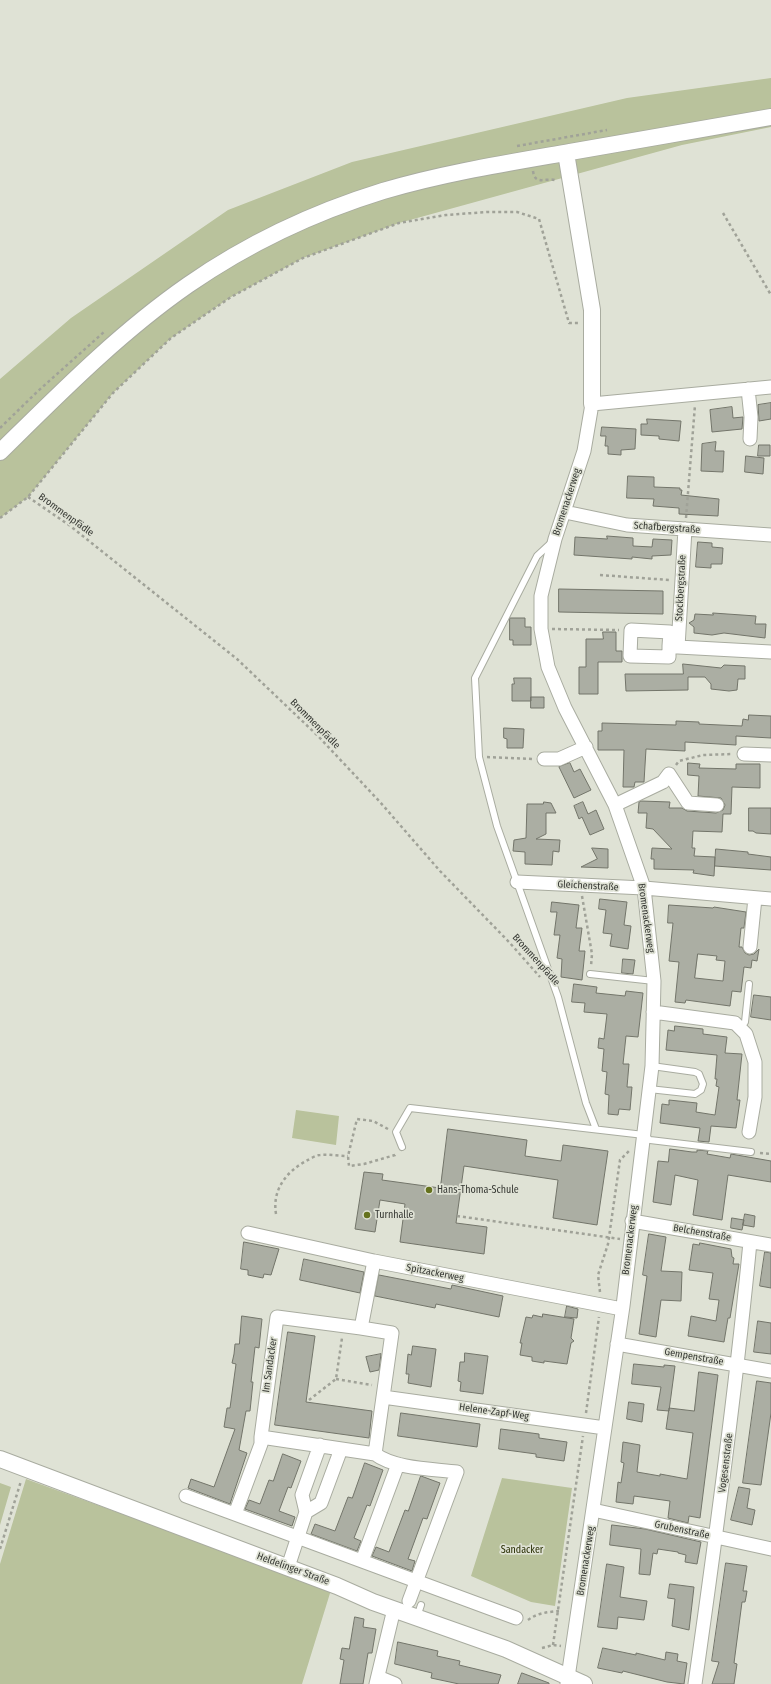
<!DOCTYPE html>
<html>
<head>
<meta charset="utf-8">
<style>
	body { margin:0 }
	canvas { display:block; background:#dfe2d5 }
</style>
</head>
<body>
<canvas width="771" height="1684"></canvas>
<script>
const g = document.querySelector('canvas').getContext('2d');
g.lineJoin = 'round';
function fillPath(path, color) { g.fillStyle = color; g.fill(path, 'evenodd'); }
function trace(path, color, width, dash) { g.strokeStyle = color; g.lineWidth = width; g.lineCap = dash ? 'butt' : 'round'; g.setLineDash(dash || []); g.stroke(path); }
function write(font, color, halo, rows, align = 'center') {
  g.font = font + ' "Fira Sans Condensed",sans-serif'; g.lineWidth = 3.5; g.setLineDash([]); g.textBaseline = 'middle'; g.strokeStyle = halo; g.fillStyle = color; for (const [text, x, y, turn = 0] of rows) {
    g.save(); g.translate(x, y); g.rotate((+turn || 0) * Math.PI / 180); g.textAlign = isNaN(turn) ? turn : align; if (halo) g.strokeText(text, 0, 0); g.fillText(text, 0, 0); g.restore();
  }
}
const green = new Path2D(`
	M771 78V127L682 145 399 223 303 258 231 297 171 338 113 393 28 497 0 518V379L71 318 228 210 352 162 627 98Z
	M296 1110 339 1116 336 1145 292 1138Z
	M502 1478 572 1488 555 1606 531 1602 471 1576Z
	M26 1479 331 1590 302 1684H0V1564Z
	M0 1483 11 1487 0 1525Z`);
const building = new Path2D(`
	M771 403V419L759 421 758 405Z
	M732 407 733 418 743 417 742 429 712 432 710 410Z
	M647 419 681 421 679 441 659 439V436L641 435V424H647Z
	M602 427 636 429 635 449 621 450V455L608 454V446H605L606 436H601Z
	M716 442 715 451H724L723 472 701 471 702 444Z
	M759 445H770V456H758Z
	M746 456 764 458 763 474 745 472Z
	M628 476 654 477V487L680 488V490H682L681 495 719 499 718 516 679 514V508L653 506 654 499 627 498Z
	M607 536 633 538V546L652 547 653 539 672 540 671 555 652 556V559L632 557V559L574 555 575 537 607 539Z
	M698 542 712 543V547L723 548 722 564H711V568L696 567Z
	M559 589 663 591V614L559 612Z
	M713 613 756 616 755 624H766L765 638 724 633 712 635 694 633V627L689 623 694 620 695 614 713 615Z
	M510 618H525V627H531V645H513V640H510Z
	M603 632H616V651H622V662H598V694H579V667H586V639H603Z
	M683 664 721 668 724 665 745 666V679H738L737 690 729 691 711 689V684L705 677H688V690L626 691 625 674H683Z
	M514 678H531V701H512V684H514Z
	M531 697H544V708H531Z
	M749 715 771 716V738L736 736V745L685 742V751L646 749 644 782H635L634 787H623L624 750H598V731H602V723L676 725V721L699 722V724L742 726 743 719 748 720Z
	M504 728 524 729 523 748H507V739L504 738Z
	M570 763 574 772 580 769 591 790 574 798 559 767Z
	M688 763 700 764 699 768 736 769V764H760V788L732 787 731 814H723L722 832 693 831 692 848H695L694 856 715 857 714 876 693 873 694 870 654 869V859H651L652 848 672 849 653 829 646 828 647 813H638L639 802 641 801 670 802 669 808H682L687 811 716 813 723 810 725 805 721 798 698 796 699 776 688 775Z
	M544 802 551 803 556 813H546V834L536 839 560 840 559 852 553 851 552 865 525 864V852L513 851 514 840 526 838 527 804H543Z
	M583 802 588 814 596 810 604 829 590 835 582 817 579 819 574 806Z
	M749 808H771V834L756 833 753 831H749Z
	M592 848 608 849V868L581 867 597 859Z
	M716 849 748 852V854L771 857V870L715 866Z
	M600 899 627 902 624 925 631 926 628 949 610 946 612 934 603 933 606 910 599 909Z
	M552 902 579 905 576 928H582L579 951H585L582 980 561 977 562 959 557 958 560 935H554L557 912H551Z
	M669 905 713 908 714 907 746 912 744 928H741L739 947H742L745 953 749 955 754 954 759 949 757 961 752 960 751 968 744 967 741 992 732 991 730 1006 686 1000 685 1003 675 1002 679 962 669 961 673 923H668ZM698 954 717 956 716 960 725 961 723 981 695 978Z
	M623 959 635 960 633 974 622 973Z
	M574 984 597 987 596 993 625 996 626 991 643 993 638 1037 626 1036 623 1064H629L627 1087H632L630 1110 619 1109 618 1115 608 1114 609 1095 605 1094 607 1072 602 1071 604 1049 598 1048 599 1038 604 1039 607 1014 584 1012 585 1003 572 1002Z
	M754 995 771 997V1020L751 1017Z
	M675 1026 703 1029V1034L727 1037 725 1053 742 1054 737 1100H740L736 1128 711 1126 709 1142 698 1141 700 1128 660 1123 662 1104 669 1105V1100L697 1103 696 1112 715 1115 719 1087 716 1086 717 1079H715L717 1055 666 1050 668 1030 674 1031Z
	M448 1129 527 1140 525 1156 561 1161 563 1145 608 1151 597 1225 553 1218 558 1180 464 1166 456 1223 487 1227 484 1254 400 1242 405 1204 380 1200 375 1232 355 1229 364 1172 383 1174 382 1180 440 1188Z
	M670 1149 692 1152H697V1150L708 1151 707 1154 730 1158 731 1154 771 1161V1182L728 1175 722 1220 693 1215 698 1180 675 1175 671 1205 653 1202 658 1161 668 1162Z
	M745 1214 755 1216 754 1227 743 1225Z
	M732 1218 744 1220 742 1230 731 1228Z
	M649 1234 666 1237 661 1271 682 1272 681 1301 661 1300 656 1337 639 1334 647 1276 643 1275Z
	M244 1242 279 1249 271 1275 264 1274 263 1278 248 1275V1270L241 1269Z
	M700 1243 731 1249 732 1257 734 1258 733 1264H739L730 1318H728L724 1342 688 1336 691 1316 716 1321 719 1300 709 1299 713 1273 689 1270 693 1244 699 1245Z
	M765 1252 771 1253V1288L760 1286Z
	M304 1259 364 1272 360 1293 300 1280Z
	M379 1275 451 1289 452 1285 503 1296 499 1317 436 1304 435 1308 375 1296Z
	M567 1306 578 1309 577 1318 565 1317Z
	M543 1314 574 1319 571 1338 574 1341 571 1343 567 1364 544 1361V1363L532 1361V1357L520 1355 522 1343H520L526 1317 532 1318 533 1315 542 1317Z
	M242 1316 262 1319 259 1348 255 1347 251 1382H253L250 1411H246L239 1450 247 1453 230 1504 188 1488 191 1479 214 1487 235 1429 224 1427 227 1408H230L236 1364 232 1363 234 1354 235 1344H239Z
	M758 1321 771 1323V1354L754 1352Z
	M288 1332 315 1336 306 1402 372 1411 369 1438 275 1425Z
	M413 1346 436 1349 431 1387 408 1383 409 1374H406L408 1354 411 1355Z
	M465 1353 488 1356 483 1394 460 1391 461 1382 458 1381 460 1362H464Z
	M381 1354 379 1370 370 1372 366 1357Z
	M634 1364 664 1367V1365L675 1366 669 1411 657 1410 661 1387 632 1384Z
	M699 1372 718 1375 700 1518 689 1516 688 1523 668 1518 670 1501 634 1496 633 1504 616 1502 618 1482 621 1483 624 1463 621 1462 623 1442 640 1445 637 1472 660 1476V1474L687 1479 693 1433 666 1429 669 1408 694 1411Z
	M757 1381 771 1383V1413L761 1485 743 1483Z
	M629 1402 644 1404 642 1422 627 1419Z
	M401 1413 480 1424 477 1447 398 1436Z
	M501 1429 539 1434V1438L567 1442 564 1461 536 1457V1454L499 1449Z
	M283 1454 301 1461 291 1488 288 1487 279 1511 295 1517 292 1526 245 1509 249 1500 260 1504 269 1480 273 1481Z
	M365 1463 383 1470 370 1506 367 1505 354 1538 361 1541 357 1551 311 1534 315 1524 335 1531 348 1497 352 1498Z
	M421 1476 440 1483 427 1519 423 1518 408 1559 415 1561 412 1571 372 1556 376 1547 389 1552 405 1510 408 1511Z
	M739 1487 750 1489 747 1508 755 1510 752 1525 731 1520Z
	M612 1525 645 1529 701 1542 697 1564 685 1562 686 1555 678 1553V1552L658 1549 657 1554 653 1553 650 1575 639 1574 641 1549 610 1545Z
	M726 1563 747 1566 743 1591H747L746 1597 745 1602H742L734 1663 737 1664 734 1684H712L719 1662 712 1661Z
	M607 1564 624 1567 620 1597 647 1601 644 1620 618 1617 617 1629 598 1627Z
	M670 1584 694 1587 689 1630 672 1626 675 1599 668 1598Z
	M355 1617 364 1619 363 1627 376 1629 372 1653H368L363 1684H340L344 1660 340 1659 342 1648 349 1649Z
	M398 1642 438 1651 437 1656 460 1661 459 1665 501 1675 498 1684H459L431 1678 432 1673 395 1664Z
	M603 1648 636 1655V1653L665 1660 666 1652 678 1654 677 1661 687 1663 684 1684 667 1682 623 1671 622 1673 598 1668Z
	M522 1673 549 1683V1684H518Z`);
const path = new Path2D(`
	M517 146 607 130
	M533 171C535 187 548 176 557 181
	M723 213 771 295
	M0 428 38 391 105 331
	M28 497 69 525 237 659 318 736 380 802 440 871 509 942 540 977
	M0 518 28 497 113 393 171 338 231 297 303 258 399 223 446 215 487 212H517L539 219 569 323H579
	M686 518 695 405
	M600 575 669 580
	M552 629 619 630
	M487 757 532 759
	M676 765 679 761 703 755 733 754
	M582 896 592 954 591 966
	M388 1129 373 1121 357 1119 348 1156 349 1166 364 1164 395 1155 397 1153
	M760 1153 771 1154
	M276 1214C272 1190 286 1172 306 1161 310 1159 316 1155 320 1155 329 1154 339 1156 348 1156
	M457 1216 620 1239
	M600 1292 598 1275 608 1244 620 1160 630 1150
	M336 1379 372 1385
	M309 1400 336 1379 342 1338
	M586 1413 599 1317
	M0 1549 21 1481
	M528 1620C537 1613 548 1612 559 1611
	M553 1645 583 1436
	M542 1648 553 1645 561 1646`);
const service = new Path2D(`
	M551 543 537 556 475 678 479 757 497 826 558 997 586 1103 596 1129
	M590 974 654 981
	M740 1028 745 1022 749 984
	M649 1089 695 1094 701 1090 703 1084 699 1074 695 1072 652 1066
	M402 1147 396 1132 410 1108 644 1135 650 1140 751 1152
	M417 1617 421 1605`);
const minor = new Path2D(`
	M748 389 751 417 750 439
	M565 512 627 525 771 535
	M685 529 678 647 771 652
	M669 646 670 632 631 630 630 656 669 657V646L678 647
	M744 754 771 755
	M544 759H559L586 747
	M615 805 663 782 669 774 688 803 717 805
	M517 882 644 888 771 899
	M750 947 755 898
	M653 1012 735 1023 746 1034 755 1062V1097L749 1132
	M632 1221 771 1245
	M248 1233 374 1261 622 1309
	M361 1328 392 1333 375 1454 261 1437 277 1317 361 1328 374 1261
	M617 1344 771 1371
	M383 1397 605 1428
	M375 1454C395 1469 433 1469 457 1472L409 1601
	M186 1496 516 1618
	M593 1510 771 1549
	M306 1512 321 1503 341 1449
	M235 1514 261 1444V1437
	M362 1561 398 1464
	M288 1567 306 1512 302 1495 320 1445
	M378 1677 395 1684
	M376 1684 394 1609
	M567 1684 623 1306 652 1066 654 981 644 888 615 805 565 708 548 667 541 629V596L555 539 584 451 592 404 771 387
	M695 1684C716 1537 736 1390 750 1242`);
const tertiary = new Path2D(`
	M566 153 592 310V404
	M0 452C60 393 119 333 188 285 247 244 315 212 383 191 444 173 507 163 570 152 637 140 704 129 771 117
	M0 1459 337 1586 373 1602 506 1649 584 1684`);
const markers = [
	[429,1190,4,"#65721d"],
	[367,1215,4,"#65721d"]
];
const streetNames = [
	["Bromenackerweg",567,502,-72],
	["Brommenpfädle",66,515,36],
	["Schafbergstraße",667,528,4],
	["Stockbergstraße",681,588,-87],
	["Brommenpfädle",315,724,45],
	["Gleichenstraße",588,886,3],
	["Bromenackerweg",646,918,82],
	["Brommenpfädle",536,960,48],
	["Belchenstraße",702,1233,10],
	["Bromenackerweg",630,1240,-83],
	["Spitzackerweg",435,1273,11],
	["Gempenstraße",694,1357,10],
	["Im Sandacker",270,1365,-82],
	["Helene-Zapf-Weg",494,1412,8],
	["Vogesenstraße",726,1463,-83],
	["Grubenstraße",682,1530,12],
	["Bromenackerweg",586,1561,-81],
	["Heldelinger Straße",293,1569,20]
];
const poiNames = [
	["Hans-Thoma-Schule",437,1190],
	["Turnhalle",375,1215]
];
const parkNames = [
	["Sandacker",522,1550]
];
fillPath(green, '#b9c29c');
fillPath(building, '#abaea3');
trace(building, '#73756a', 1);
trace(service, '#a9aca0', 8);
trace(minor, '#a9aca0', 15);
trace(tertiary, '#a9aca0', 18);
trace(path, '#a0a298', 2.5, [3, 3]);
trace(service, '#fff', 6);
trace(minor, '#fff', 13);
trace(tertiary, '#fff', 16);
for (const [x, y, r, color] of markers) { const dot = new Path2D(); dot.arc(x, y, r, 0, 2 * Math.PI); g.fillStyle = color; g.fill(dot); trace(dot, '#dfe2d5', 1.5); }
write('10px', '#363833', '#dfe2d5', streetNames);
write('10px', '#363833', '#dfe2d5', poiNames, 'left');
write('10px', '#272d00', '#dfe2d5', parkNames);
</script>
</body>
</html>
